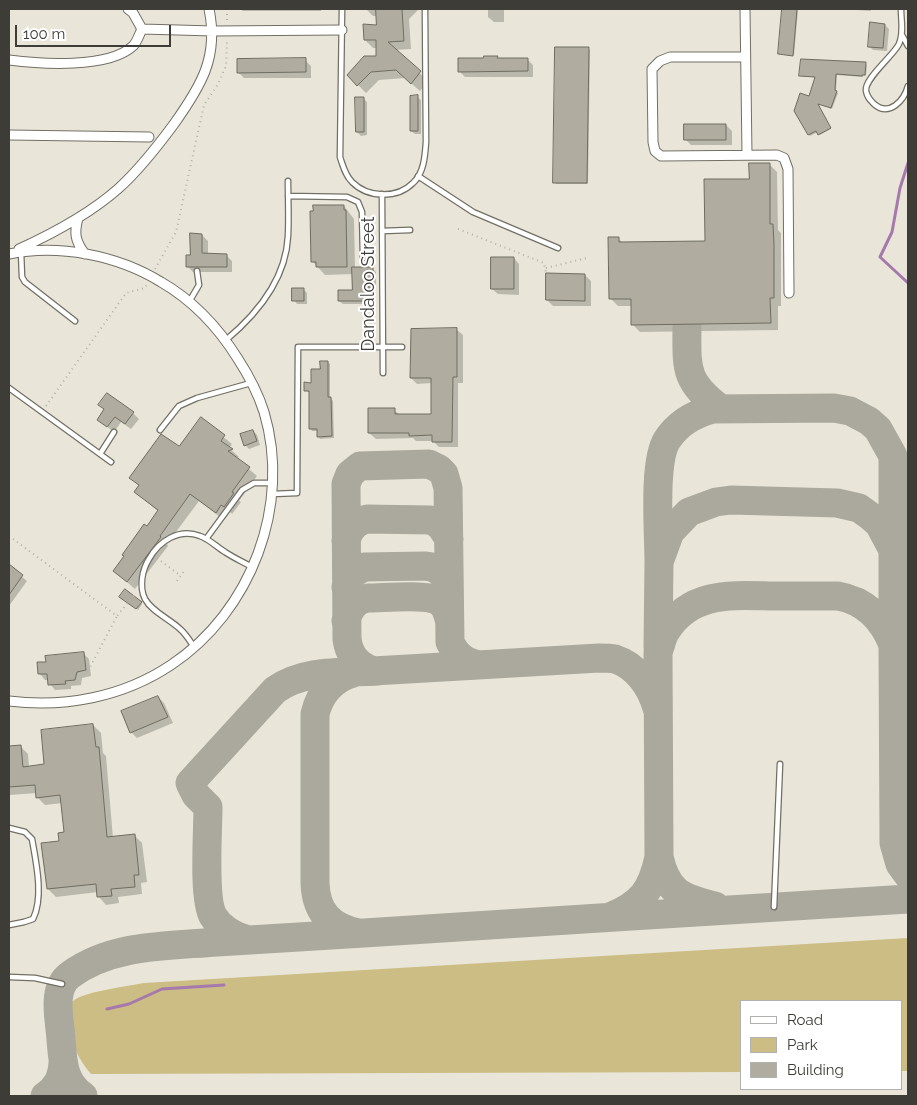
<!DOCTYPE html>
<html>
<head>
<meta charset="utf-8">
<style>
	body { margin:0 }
	#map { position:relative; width:917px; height:1105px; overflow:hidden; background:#e9e6d9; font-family:Raleway,sans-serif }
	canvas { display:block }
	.frame { position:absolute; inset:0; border:10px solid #3d3c37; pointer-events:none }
	.legend { position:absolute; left:740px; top:1000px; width:162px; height:90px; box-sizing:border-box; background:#fff; border:1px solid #b1b1af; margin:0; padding:6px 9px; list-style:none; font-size:15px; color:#3d3c37 }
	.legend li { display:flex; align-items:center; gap:10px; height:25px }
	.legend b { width:25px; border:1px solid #b1b1af }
	.scale { position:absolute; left:15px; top:25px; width:156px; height:22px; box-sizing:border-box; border:2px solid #3d3c37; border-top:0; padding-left:6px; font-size:15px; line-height:18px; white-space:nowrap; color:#3d3c37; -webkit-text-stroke:4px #fff; paint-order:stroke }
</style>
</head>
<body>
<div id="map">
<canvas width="917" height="1105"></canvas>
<div class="frame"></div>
<ul class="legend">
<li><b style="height:6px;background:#fff"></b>Road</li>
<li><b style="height:14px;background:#ccbd84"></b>Park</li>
<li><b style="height:14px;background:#b0ada0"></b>Building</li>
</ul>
<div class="scale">100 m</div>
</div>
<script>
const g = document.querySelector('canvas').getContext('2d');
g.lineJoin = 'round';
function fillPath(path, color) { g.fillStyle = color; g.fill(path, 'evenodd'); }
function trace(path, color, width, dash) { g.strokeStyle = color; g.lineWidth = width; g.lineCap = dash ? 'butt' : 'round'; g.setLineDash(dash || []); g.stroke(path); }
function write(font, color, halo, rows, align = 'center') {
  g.font = font + ' Raleway,sans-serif'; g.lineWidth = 4; g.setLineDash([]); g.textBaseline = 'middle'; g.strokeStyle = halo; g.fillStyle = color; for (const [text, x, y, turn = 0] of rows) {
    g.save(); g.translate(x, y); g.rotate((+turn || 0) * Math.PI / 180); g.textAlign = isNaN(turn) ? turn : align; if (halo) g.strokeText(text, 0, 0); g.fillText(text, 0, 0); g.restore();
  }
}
const green = new Path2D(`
	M908 938V1071H901V1001H741V1072L91 1074C78 1058 73 1048 71 1028 70 1021 68 1011 71 1004 75 992 131 986 144 983Z`);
const shadow = new Path2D(`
	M240 9H321V11H243Z
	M366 9H419L409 19 411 49 395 50 428 81 420 91 405 78 379 80 366 93 348 75 377 57V48H373L365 40 377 26V16H373Z
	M488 9H504V22H494L488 17Z
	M783 9H796L798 11 794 55 779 53Z
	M841 9H871V11Z
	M885 25 889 29 887 51 873 50 869 46Z
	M588 49 590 50 588 184H556L555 182Z
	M497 57 499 59H527L533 65V77H465L459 71Z
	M305 60 311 66V78H244L238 72Z
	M865 64 867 65 866 76 863 75V77L837 75 836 91 838 93 832 109 818 104 831 129 820 135 818 132 810 136 796 111 810 98 816 78 801 75Z
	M417 97 421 100V134H415L411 131Z
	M363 98 367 102V135L361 136 357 132Z
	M726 125 732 131V145H691L685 139Z
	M769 164 777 172 778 230 781 233V306H778V330L640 332 632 324V306H618L610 298 618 238 623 243 706 242 750 180Z
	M344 206 354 219 355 269 372 268 376 272V285H372V304H343L339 301 353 291V274L325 275 313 262Z
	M202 235 208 241V255H226L232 261V272H193L187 266Z
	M514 258 519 264V295L498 294 492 289Z
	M585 275 591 281V306H553L547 300Z
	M303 289 307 293V304H297L294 300Z
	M456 329 463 335V383H458V447H439L433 441H416L413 438 376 439 369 433 394 410 400 415H432V383L417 384 411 378Z
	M328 362 330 364V397L333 401 334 438 320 439 318 436V431H312L310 428V393L305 390 313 384Z
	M133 413 139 419 131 429 121 422 114 432 98 420Z
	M201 419 232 444 229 448 239 457 236 458 257 476 239 501 241 502 232 514 230 512 224 520 199 501 167 544 168 546 135 589 114 571 159 512 135 492 139 486 131 478 180 448Z
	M253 431 257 435 260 445 249 449 245 445Z
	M9 566 27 581 9 606Z
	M125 591 142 604 138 610 121 596Z
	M83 653 89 659 91 676 82 678 81 685 71 686V689L55 690 50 684 49 680H45L40 674 47 663Z
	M158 697 164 703 173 723 137 738 131 732Z
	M93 725 101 733 103 753 106 756 113 838 134 835 142 843 147 882 141 883 142 894 118 897 119 903 106 905 99 897 98 892 56 897 48 889 61 842 65 833 62 803 45 805 37 797V793L10 795 9 793V747L20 746 28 754 29 767 46 765Z`);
const stream = new Path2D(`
	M908 163 900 188 892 232 880 257 908 283
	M107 1009 129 1004 162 989 224 985`);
const taxiway = new Path2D(`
	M687 323C687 367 683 381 721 409
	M346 541C349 529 355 522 367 519L431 520 440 525 449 539
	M659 562C659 534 653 462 667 440 678 423 694 414 713 409L834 408 850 411 869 421 878 429 893 456V550
	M346 587 352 574 364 567 425 566C439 567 446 575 449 588
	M346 621C349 609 355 600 368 598 383 598 424 594 436 600 444 603 447 611 449 619
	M658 647 659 562 670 532 689 512 716 502 731 500 837 503 859 508 870 516 879 524 893 550V643
	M478 665 373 671C358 665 349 656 347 639L346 484 350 474 360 466 429 464 439 469 444 474 448 488 450 642C456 655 464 662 478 665L599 658C604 658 610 658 615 659 637 666 651 687 657 708
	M353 673C332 679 320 693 315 714V883C316 912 330 927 358 933
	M715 906C682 898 667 893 659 857L658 652C661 645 662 637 666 631 690 592 730 595 769 596 792 596 815 596 838 596 866 601 883 619 893 645L894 843 900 864 908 875
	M610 917C642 904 652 890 659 857
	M248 940C234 936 221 929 213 916 203 898 208 831 208 807L196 795 190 783 275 690C304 669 343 673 378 671
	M45 1096C57 1088 62 1078 63 1063
	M83 1096C63 1082 63 1062 61 1040 60 1020 51 989 70 975 112 944 168 946 217 942 266 939 315 936 364 933 545 921 727 910 908 899`);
const building = new Path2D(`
	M376 9H402L404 41 388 42 421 71 411 84 396 70 371 72 357 86 347 75 364 56H376V40H364L363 24 376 25Z
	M782 9H797L793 56 778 54Z
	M870 22 885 24 883 48 868 47Z
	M555 47H589L587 183H553Z
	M484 56H498L497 58H528V71L458 72V58H483Z
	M306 58V72L237 73V59Z
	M801 59 866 62 865 75H862V76L836 74 835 90 837 91 831 108 818 104 831 128 818 135 816 131 808 135 794 111 800 93 809 96 815 77 799 76Z
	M418 95V131H410V96Z
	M355 97H364V132H356Z
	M684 124H726V140H684Z
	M749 163H770V224H773L774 244V298H770L771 323 631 325V299H609L608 237H619V242L705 241 704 179H749Z
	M313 205H344V210H346L347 267H316V262H311L310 211H313Z
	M190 233 202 234V253L227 254V267H186V255H190Z
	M491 257H514V289H491Z
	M352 267H373V281L369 282V301H338V290H352Z
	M546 273 585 274V301L546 300Z
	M292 288H304V301H292Z
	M457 328V377H453L452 442H432V435L409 436V433H368V408H395V414H431V378H410L411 329Z
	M320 361H328V397H331L332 436 317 437V429H309V391H304V382L311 383V369H320Z
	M107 393 134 412 125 424 115 417 107 427 97 420 104 409 98 405Z
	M201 417 225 435 221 441 233 449 228 451 250 467 232 492 234 493 224 507 221 505 216 513 190 494 160 536 161 537 127 582 113 571 124 556 122 555 144 524 147 526 158 510 134 492 139 485 129 478 161 434 179 446Z
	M253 430 257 441 244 446 240 434Z
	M9 564 23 575 9 595Z
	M125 589 142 602 136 609 119 597Z
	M84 652 86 670 77 672 75 680 65 681 66 684 48 685 47 674H38L37 662H46L45 656Z
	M158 696 168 717 130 733 121 711Z
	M93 724 96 747H99L107 837 135 834 139 875H134L135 887 111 889 112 896 97 897 96 884 47 889 41 843 59 841 58 833 64 832 60 795 36 798 35 785 9 787V746L21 745 23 767 44 764 41 730Z`);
const path = new Path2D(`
	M227 9V21
	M458 229 544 263 546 273
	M546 268 587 258
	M155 269 176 232 204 105 218 84 226 66 227 41
	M46 406 126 293 145 288 147 284
	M9 536 117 616 136 593
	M157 558 181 576
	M177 581 185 570
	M88 671 117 616`);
const lane = new Path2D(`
	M342 9 340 157C343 166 345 175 352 182 368 198 397 199 413 183 424 173 425 156 426 142L425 9
	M901 9C901 20 904 33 899 44 893 56 864 79 866 91 867 97 870 100 874 104 889 117 904 101 908 86
	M902 35 908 46
	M418 176 473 212 558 248
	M382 194 383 373
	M288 196 347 197 358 202 362 212 363 258
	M382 231 410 230
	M21 252 22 277 25 282 75 321
	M189 302 199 285 197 271
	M226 340C257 314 286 279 288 236 289 218 288 199 288 181
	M9 388 111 462
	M160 430 179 406 197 398 251 383
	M100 454 114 432
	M272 494 297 493 298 347H402
	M206 539 242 490 254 483H273
	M194 647C190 641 186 634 180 629 170 619 152 612 145 599 139 587 142 570 149 559 159 541 179 528 200 536 209 539 217 547 225 552 234 558 243 562 252 567
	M9 828 25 832 32 839C36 862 44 897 33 919L24 922 9 925
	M774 907 780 764
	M9 977 35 978 62 984`);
const street = new Path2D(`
	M745 9 747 155
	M142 29 213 31 342 30
	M745 57H670L660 61 652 69 653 142 655 151 661 156 777 155 784 158 788 169 789 293
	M9 60C40 64 108 69 133 46 137 42 139 35 142 29L133 13 128 9
	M9 135 149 137
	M78 218C74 233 75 241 85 254
	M19 249C54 233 91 213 119 188 140 169 157 147 174 124 201 86 219 57 209 9
	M9 254C59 244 117 255 161 282 194 301 218 327 238 359 249 376 258 393 264 412 292 505 251 612 171 665 123 697 65 708 9 701`);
const streetNames = [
	["Dandaloo Street",369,284,-90]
];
fillPath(green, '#ccbd84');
fillPath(shadow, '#0003');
trace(stream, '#a579ac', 3);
trace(taxiway, '#aba89e', 29);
fillPath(building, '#b0ada0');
trace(building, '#6e6c60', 1);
trace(lane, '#726f64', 7);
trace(street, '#726f64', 11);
trace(path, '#b3b0a6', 2, [1, 4]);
trace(lane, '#fff', 4.5);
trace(street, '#fff', 9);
write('18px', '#3d3c37', '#fff', streetNames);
</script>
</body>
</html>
